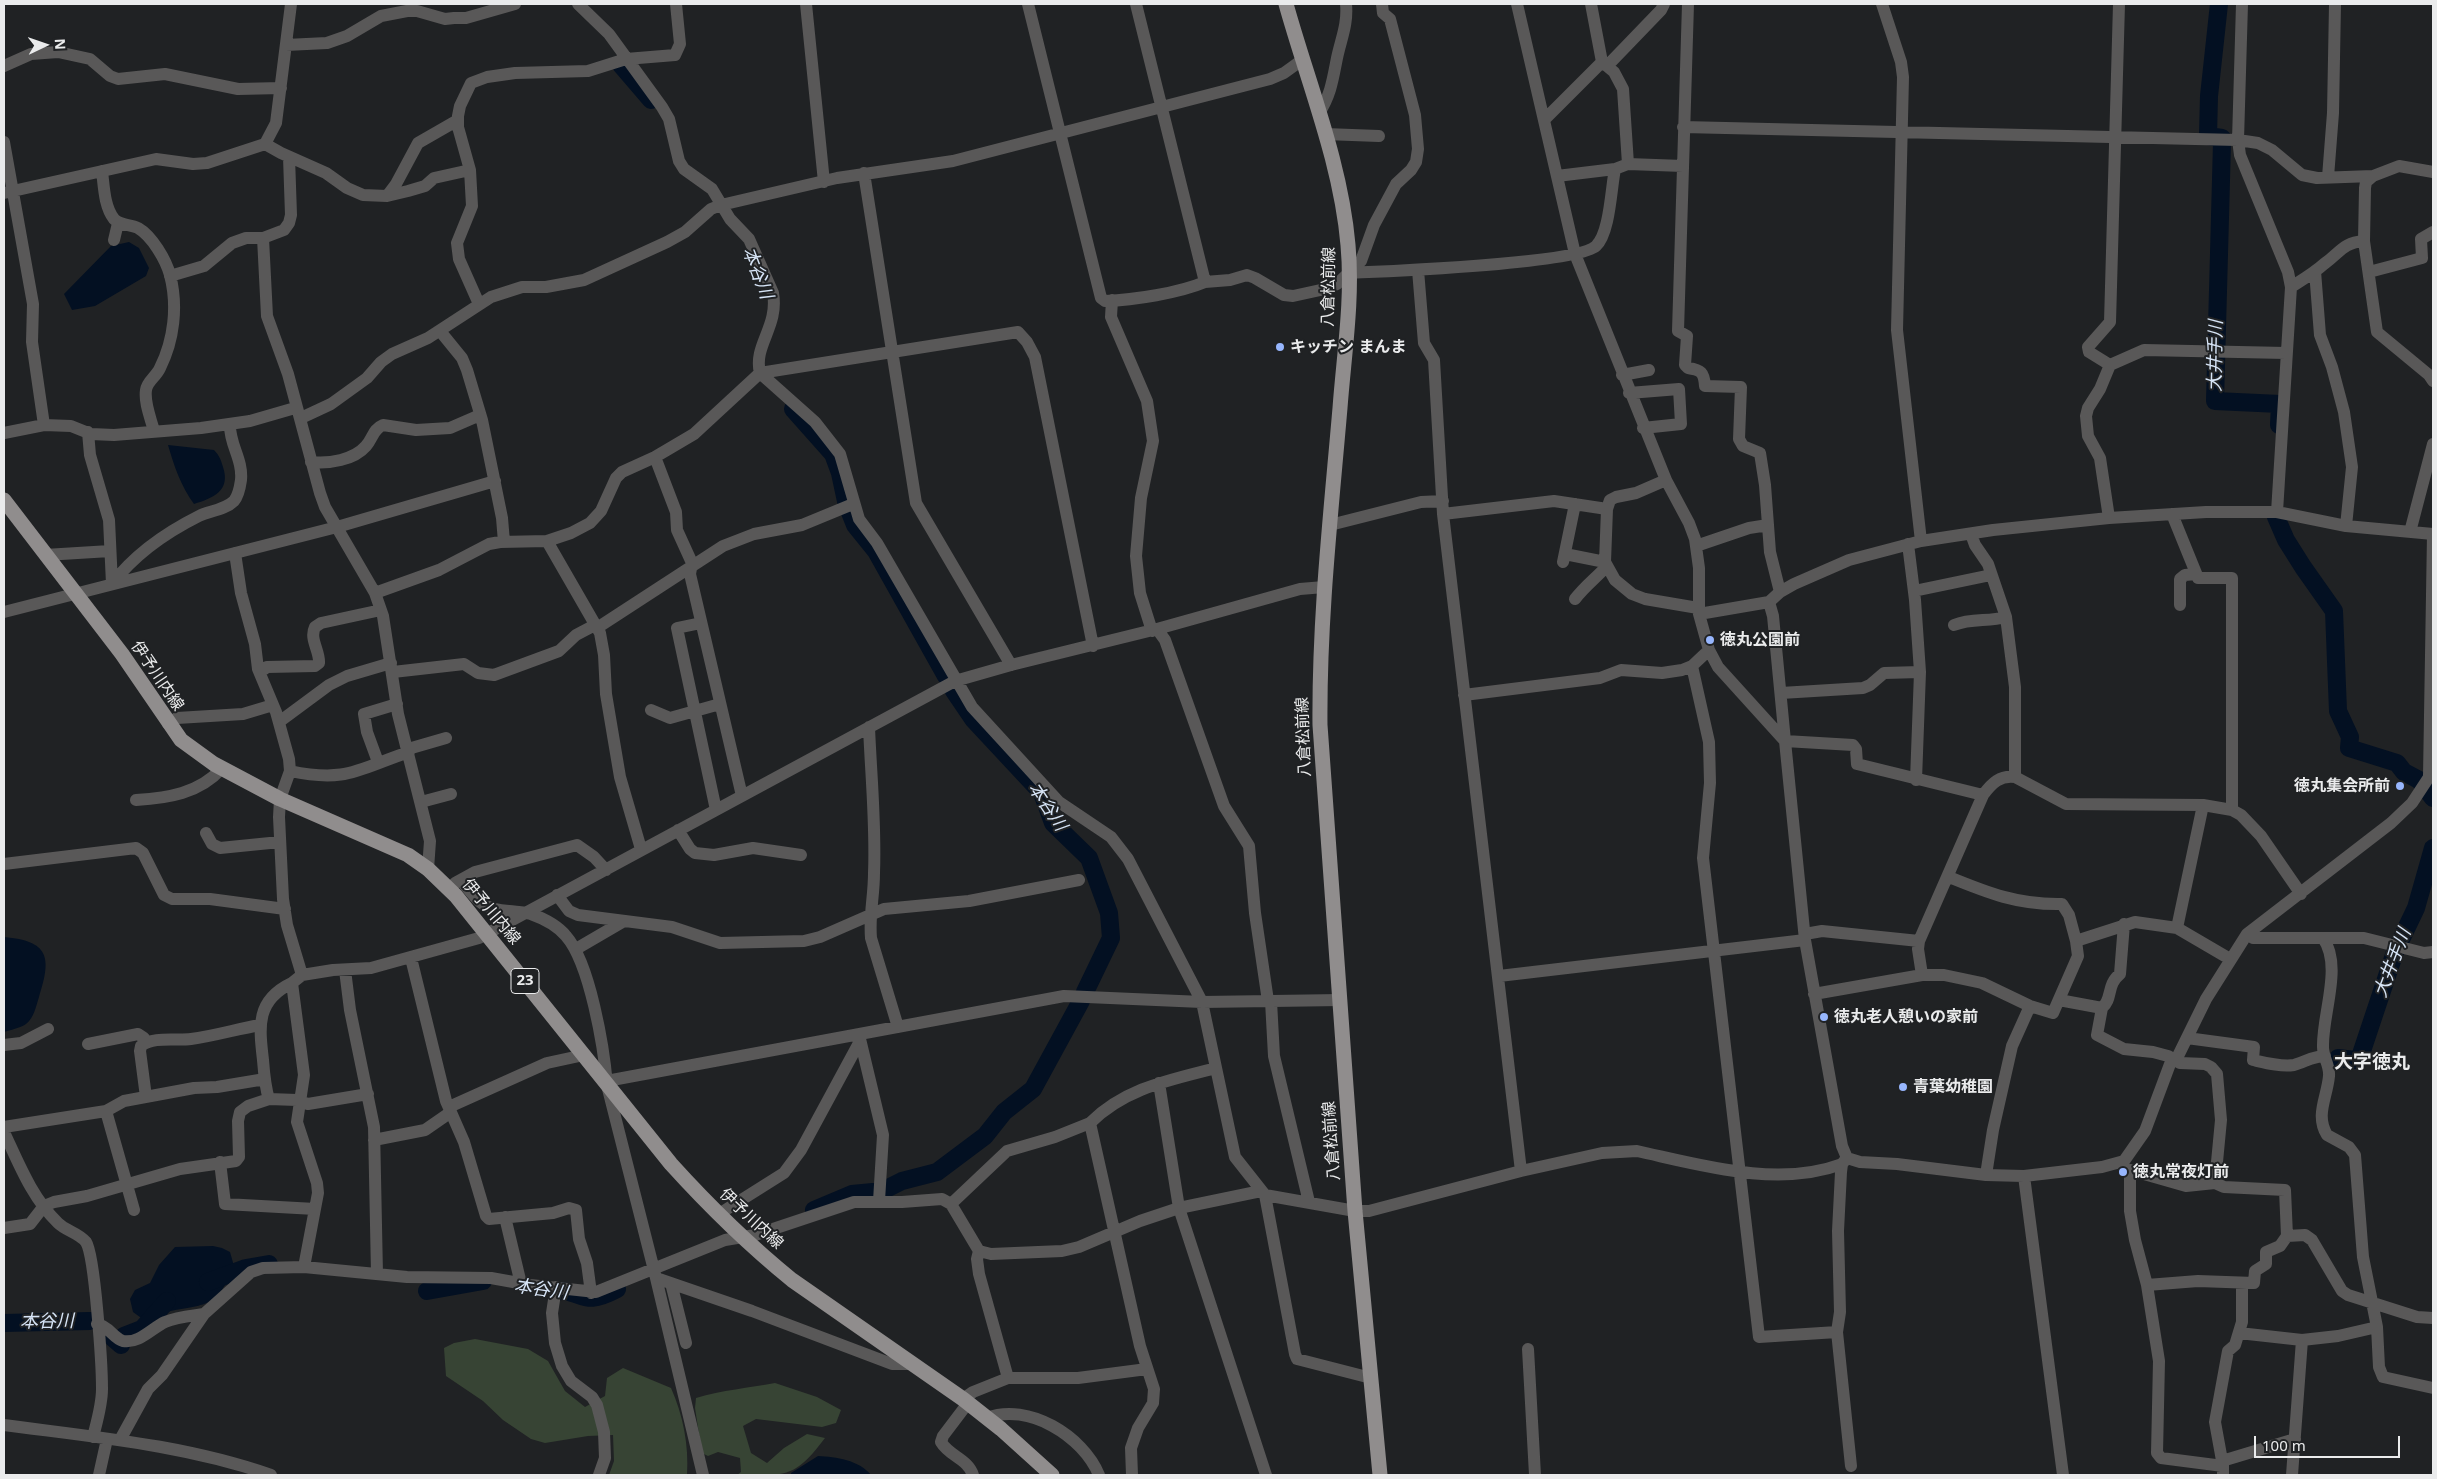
<!DOCTYPE html>
<html>
<head>
<meta charset="utf-8">
<style>
	body { margin:0 }
	#map { position:relative; width:2437px; height:1479px; overflow:hidden; background:#202224; font-family:"Noto Sans",sans-serif }
	canvas { display:block }
	.frame { position:absolute; inset:0; border:5px solid #eaebec; pointer-events:none }
	.north { position:absolute; left:20px; top:20px; width:50px; height:50px; -webkit-text-stroke:4px #202224; paint-order:stroke; rotate:87deg; font-size:14px; font-weight:700; line-height:20px; text-align:center; color:#eaebec }
	.north::after { content:''; display:block; margin:auto; width:18px; height:22px; background:#eaebec; clip-path:polygon(50% 0,100% 100%,50% 72%,0 100%) }
	.scale { position:absolute; left:2254px; top:1436px; width:146px; height:22px; box-sizing:border-box; border:2px solid #eaebec; border-top:0; padding-left:6px; font-size:15px; line-height:18px; white-space:nowrap; color:#eaebec; -webkit-text-stroke:4px #202224; paint-order:stroke }
</style>
</head>
<body>
<div id="map">
<canvas width="2437" height="1479"></canvas>
<div class="frame"></div>
<div class="north">N</div>
<div class="scale">100 m</div>
</div>
<script>
const g = document.querySelector('canvas').getContext('2d');
g.lineJoin = 'round';
function fillPath(path, color) { g.fillStyle = color; g.fill(path, 'evenodd'); }
function trace(path, color, width, dash) { g.strokeStyle = color; g.lineWidth = width; g.lineCap = dash ? 'butt' : 'round'; g.setLineDash(dash || []); g.stroke(path); }
function write(font, color, halo, rows, align = 'center') {
  g.font = font + ' "Noto Sans","Noto Sans JP",sans-serif'; g.lineWidth = 4; g.setLineDash([]); g.textBaseline = 'middle'; g.strokeStyle = halo; g.fillStyle = color; for (const [text, x, y, turn = 0] of rows) {
    g.save(); g.translate(x, y); g.rotate((+turn || 0) * Math.PI / 180); g.textAlign = isNaN(turn) ? turn : align; if (halo) g.strokeText(text, 0, 0); g.fillText(text, 0, 0); g.restore();
  }
}
const green = new Path2D(`
	M475 1339 528 1349 548 1361 565 1391 585 1407 605 1396 607 1378 623 1368 671 1388C683 1415 689 1445 687 1475H609L614 1461 613 1435 588 1436 545 1443 531 1439 503 1420 483 1401 446 1376 444 1348 454 1343Z
	M775 1383 817 1397 841 1410 836 1423 822 1427 756 1419 743 1426 751 1453 767 1463 784 1448 807 1434 825 1438C794 1479 787 1475 737 1475L741 1472 740 1458 718 1452 708 1456 702 1453 695 1408 696 1398C722 1390 749 1388 775 1383Z`);
const water = new Path2D(`
	M129 242 139 248 149 268 146 276 95 306 72 310 64 294 111 246Z
	M168 445 214 450C219 455 221 460 223 467 231 491 213 498 194 504 181 486 174 466 168 445Z
	M4 937C49 941 52 957 39 997 36 1006 34 1018 26 1024 20 1028 10 1030 4 1032Z
	M213 1246 222 1248 230 1252 234 1266C216 1310 207 1303 166 1312 158 1314 152 1319 144 1320L133 1312 130 1299 135 1290 150 1283 159 1265 175 1247Z
	M818 1456C836 1457 859 1460 871 1475H791V1473Z`);
const river = new Path2D(`
	M2219 4 2209 96 2208 136 2222 138
	M621 65 651 100
	M2222 143 2215 401 2280 404 2279 425
	M793 409 833 454 840 473 846 501
	M849 510 855 525 876 551 946 676
	M2276 517 2286 540 2303 567 2334 611 2338 711 2350 737 2349 748 2397 763 2404 772 2419 780 2433 798
	M954 691 973 719 1042 793 1053 823 1089 858 1109 913 1111 938 1085 992
	M2338 1058 2355 1060 2360 1057 2395 952 2416 908 2433 848
	M884 1190 902 1181 937 1172 985 1136 1004 1112 1033 1089 1081 1001
	M814 1210 852 1194 873 1192
	M208 1282 246 1268 269 1264
	M427 1291 483 1281
	M556 1291C585 1290 581 1308 617 1289
	M4 1323 90 1321
	M113 1338 121 1345 124 1336 142 1329 167 1301`);
const minor = new Path2D(`
	M578 4 609 34 662 107 669 119 679 161 684 169 712 189 730 219 749 239 773 293C779 327 753 345 760 373L815 422 840 454 859 519 877 543 972 707 1059 802 1111 837 1128 859 1202 1002 1235 1157 1265 1195 1355 1211H1369L1521 1171 1602 1153 1637 1151C1701 1165 1778 1188 1842 1164
	M806 4 824 182
	M1028 4 1101 298 1105 301C1134 300 1179 293 1205 282
	M1136 4 1205 282 1230 280 1247 275 1255 278 1284 295 1293 296 1325 289 1337 284 1361 261 1374 225 1396 184 1411 170 1416 162 1418 149 1415 115 1390 19 1383 13 1382 4
	M1517 4 1575 254 1666 480 1689 523 1695 539 1699 568V614L1709 650 1718 667 1785 741 1805 940 1842 1146 1847 1158 1860 1162 1897 1164 1986 1175 2024 1176 2102 1167 2124 1161 2145 1131 2170 1064 2178 1056 2206 999 2247 934 2391 823 2412 803 2433 771
	M1591 4 1602 62 1614 72 1623 89 1628 164
	M1688 4 1678 331 1687 336 1685 365 1688 368C1701 370 1704 372 1705 386L1741 387 1739 439 1743 446 1760 453 1765 485 1770 552 1780 592
	M1882 4 1901 62 1903 77 1897 330 1921 541
	M2242 4 2238 140 2240 155 2288 272 2291 287 2277 512
	M286 45 327 43 347 36 381 16 407 11H417L445 19 454 18H466L515 4
	M1608 65 1661 10 1664 4
	M4 66 31 54 58 52 90 59 110 76 118 79 165 74 238 89 281 88
	M1319 113C1331 95 1333 78 1337 58 1341 39 1348 24 1346 4
	M1545 119 1602 62
	M1683 127 2238 140 2258 143 2272 150 2302 175 2317 178 2373 176 2399 166 2433 172
	M1325 134 1379 136
	M4 142 33 304 32 342 44 425
	M265 144 281 153 326 173 347 188 363 195 387 196 408 191 425 186 434 178 470 170
	M102 171C104 186 104 206 114 219 120 226 130 224 138 228 152 236 166 260 170 275 178 306 174 340 160 368 156 377 147 381 146 390 144 403 151 419 154 431
	M864 173 916 503 1011 665
	M1557 176 1615 169
	M2373 176 2366 182 2365 188 2364 241 2377 332 2429 375 2433 381
	M2328 177 2333 113 2335 4
	M4 193 156 159 193 164 207 163 265 144 276 123 291 4
	M387 196 396 184 418 143 458 120
	M263 238 267 316 288 374 320 493 325 507 375 593 383 616 398 714 430 841 428 869
	M114 240 118 223
	M1418 270 1424 343 1434 360 1443 514 1521 1171
	M2315 271 2320 335 2332 367 2344 412 2352 467 2346 526
	M2369 272 2422 258 2421 239 2433 232
	M1350 273C1385 271 1577 264 1596 246 1610 233 1611 188 1615 169L1628 164 1683 166
	M170 276 204 266 232 243 246 238H263L284 230 289 223 291 215 289 157
	M2291 287C2302 280 2314 273 2324 264 2341 252 2342 243 2364 241
	M1112 300 1111 317 1147 401 1153 441 1141 498 1136 556 1140 593 1152 631
	M479 304 459 259 457 243 472 206 470 170 458 127V116L460 106 471 83 487 77 515 73 588 71 626 59 675 55 680 44 676 4
	M440 331 462 358 467 370 482 420 502 518 504 542
	M2110 365 2144 350 2286 353
	M1622 375 1649 370
	M1629 393 1679 389 1681 424 1643 428
	M301 418 331 404 367 378 381 362 392 354 428 338 491 297 522 287H546L584 280 667 242 685 232 711 209 721 205 837 178 953 161 1270 79 1284 73 1302 60
	M88 432 90 455 109 520 112 584
	M4 433 44 425 71 426 91 434 114 435 201 428 250 421 295 408
	M655 457 676 512 677 530 692 563 690 574 742 796
	M311 462C329 464 354 460 366 446 373 438 373 429 383 425L416 430 450 428 480 415
	M1607 509 1605 562 1615 580 1632 594 1645 599 1698 608
	M1443 514 1554 501 1607 509 1610 500 1616 497 1636 493 1666 480
	M2172 514 2198 578H2232V810
	M2109 518 2100 458 2088 436 2086 416 2088 408 2100 389 2110 365 2089 352 2088 347 2110 322 2119 4
	M1330 525 1421 502 1443 501
	M2410 532 2433 444
	M1971 534 1975 545 1988 564 2006 617 2015 687V777
	M547 541 600 633 604 655 606 694 620 777 641 849
	M1908 544 1915 600 1920 672 1916 780
	M1696 546 1749 528 1768 525
	M235 553 241 593 255 644 258 669 276 712 289 759 290 771 280 799 279 817 283 899 287 925 302 975
	M1565 554 1605 562
	M45 555 110 551
	M1563 562 1575 504
	M112 584C134 555 167 532 199 516 209 511 225 510 234 501 239 495 240 487 241 480 243 459 229 444 230 424
	M1914 591 1991 575
	M375 593 439 570 489 544 500 542 547 541 571 533 590 523 601 511 616 478 622 472 655 457 694 434 760 373 1018 332 1027 342 1035 357 1093 646
	M1575 599C1585 586 1596 578 1607 566
	M1769 602 1773 616 1785 741 1853 745 1856 749 1857 764 1983 795
	M2180 605V579L2185 575 2196 574
	M4 612 337 527 495 481
	M1699 614 1769 602 1780 592 1794 584 1849 560 1921 541 1993 530 2109 518 2206 512H2277L2346 526 2433 534
	M701 623 677 628 716 810
	M1954 625C1972 618 1988 622 2006 617
	M597 628 723 546 754 534 802 525 853 504
	M1157 629 1165 640 1224 806 1249 846 1255 913 1268 1001
	M1692 666 1709 742 1710 783 1703 858 1759 1337 1837 1332 1840 1312 1838 1231 1841 1172 1842 1164 1846 1159
	M260 672 267 667 315 666 319 663C320 651 309 639 315 627L321 623 381 610
	M393 672 464 664 478 673 494 675 559 651 576 635 595 625
	M1781 693 1863 688 1870 685 1884 673 1920 672
	M1464 695 1600 678 1621 670 1662 673 1682 670 1692 666 1709 650
	M651 710 670 718 720 704
	M279 722 329 685 347 676 391 663
	M168 724 177 718 243 714 273 705
	M869 727C871 776 876 825 874 873 874 897 869 914 871 938L898 1027
	M408 749 446 738
	M378 762 367 732 364 714 397 704
	M290 771C347 783 358 769 409 752
	M2429 776 2433 534
	M136 800C167 798 199 794 222 768
	M421 802 451 794
	M678 830 690 849 695 853 714 855 753 848 801 855
	M206 833 212 844 220 848 280 842
	M4 864 136 848 143 853 164 895 172 899H210L285 909
	M1949 877C1988 893 2018 905 2062 904L2069 915 2076 941
	M461 880C477 900 481 909 509 911 517 912 524 912 531 914 545 919 557 925 566 936 590 963 604 1048 607 1085L656 1278 752 1311 892 1364H910
	M455 883 475 872 577 845 594 857 606 870
	M557 895 569 911 578 915 672 927 720 943 804 941 820 937 884 909 969 901 1079 880
	M2177 928 2203 805
	M1805 934 1822 931 1919 941
	M2247 934 2253 938H2364L2424 953 2433 952
	M576 949 624 921
	M411 958 446 1101 464 1142 486 1216 489 1219 553 1213 569 1208 576 1210 579 1239 587 1263 591 1293
	M345 970 350 1010 374 1127 377 1274
	M1922 975 1918 949 1919 941 1983 795C1992 783 2000 775 2015 777L2066 804 2203 805 2232 810 2241 815 2261 836 2301 894
	M1499 976 1805 940
	M1814 994 1922 975H1944L1982 983 2030 1006 2053 1013 2078 956 2076 941 2135 922 2177 928 2230 959
	M2059 1000 2102 1008 2097 1035 2124 1049 2153 1052 2168 1056 2180 1063 2205 1064 2211 1067 2217 1074 2221 1120 2215 1183
	M1271 1001 1274 1056 1309 1202
	M2102 1008C2113 999 2106 985 2120 974L2124 924
	M2187 1038 2254 1047 2253 1060C2266 1063 2281 1067 2294 1065 2305 1062 2313 1056 2325 1056
	M860 1039 883 1135 879 1201
	M88 1044 138 1034 144 1038 145 1043
	M4 1045 21 1043 48 1029
	M1159 1083 1179 1208 1266 1475
	M607 1085 612 1080 1064 996 1202 1002 1341 1000
	M146 1097 140 1051 141 1046C154 1036 175 1041 191 1039 214 1036 237 1029 260 1025
	M269 1099C265 1087 264 1073 263 1060 259 1026 256 1000 292 983
	M449 1107 547 1063 584 1055
	M106 1111 134 1210
	M1090 1123C1125 1088 1170 1080 1216 1068
	M4 1127 106 1111 124 1101 194 1088 217 1087 265 1079
	M4 1132C19 1164 32 1198 58 1223 66 1231 79 1233 86 1242 95 1256 102 1366 102 1389 102 1405 97 1421 93 1437
	M374 1140 425 1130 451 1112
	M220 1162 225 1204 315 1209
	M1986 1175 1993 1130 2012 1046 2030 1006
	M2024 1176 2063 1475
	M1265 1195 1295 1354 1297 1359 1371 1378
	M951 1204 1007 1151 1055 1137 1090 1123 1140 1346 1154 1389 1153 1403 1138 1428 1131 1448 1132 1475
	M719 1214 784 1173 801 1150 860 1041
	M505 1217 521 1284
	M4 1228 30 1224 44 1206 54 1202 87 1196 180 1169 236 1161 239 1157 238 1121 240 1112 248 1106 269 1099 297 1100 308 1104 368 1094
	M979 1251 977 1259 979 1274 1008 1378
	M304 1267 318 1193 317 1183 297 1122 304 1075 292 983 302 975 333 970 371 968 479 938 955 681 1011 665 1157 629 1300 589 1324 587
	M656 1278 703 1475
	M671 1283 686 1343
	M2147 1285 2198 1281 2254 1283 2255 1271 2266 1264V1252L2280 1246 2287 1236
	M556 1287 552 1313 555 1343 562 1366 571 1381 592 1397 597 1405 604 1432 605 1458 599 1475
	M97 1324C109 1326 113 1338 123 1341 139 1344 152 1328 165 1322 177 1317 191 1316 204 1314
	M2377 1327 2379 1367 2383 1377 2433 1388
	M1837 1332 1851 1466
	M2239 1333 2302 1340
	M1528 1349 1535 1475
	M963 1399 973 1392 1008 1378H1078L1147 1369
	M968 1403 943 1436 941 1442C949 1456 968 1459 973 1475
	M987 1418C1028 1402 1083 1436 1099 1475
	M4 1425C94 1437 185 1445 271 1475
	M120 1440 148 1389 162 1375 204 1314 251 1272 263 1268 304 1267 407 1277 491 1278 530 1285 596 1292 725 1240 755 1235 854 1202H902L942 1199 951 1204 979 1251 991 1254 1062 1251 1079 1247 1140 1221 1179 1208 1261 1191
	M2222 1461 2295 1439
	M2223 1466 2215 1422 2228 1351 2235 1345 2242 1322V1284
	M99 1475 107 1439
	M2223 1475V1466L2161 1458 2157 1453 2159 1361 2147 1285 2135 1240 2130 1211V1170L2186 1186 2215 1183 2224 1187 2285 1190 2287 1236 2305 1235 2312 1240 2342 1291 2348 1295 2417 1317 2433 1318
	M2292 1475 2302 1340 2338 1336 2377 1327 2363 1257 2355 1155 2349 1147 2327 1135C2315 1115 2327 1098 2329 1076 2330 1065 2323 1058 2323 1047 2322 1014 2343 966 2323 938`);
const major = new Path2D(`
	M1286 4C1308 83 1341 163 1348 245 1353 299 1344 354 1340 408 1331 513 1319 619 1320 725L1355 1211 1380 1475
	M4 500 122 654 181 740 214 764 280 799 408 855 428 869 456 896 671 1164C709 1206 749 1245 792 1280L963 1399 1001 1429 1052 1475`);
const markers = [
	[1280,347,5,"#97b6fd"],
	[1710,640,5,"#97b6fd"],
	[2400,786,5,"#97b6fd"],
	[1824,1017,5,"#97b6fd"],
	[1903,1087,5,"#97b6fd"],
	[2123,1172,5,"#97b6fd"]
];
const shields = [
	[525,981,28]
];
const shieldNames = [
	["23",525,981]
];
const streetNames = [
	["八倉松前線",1329,287,-89],
	["伊予川内線",157,676,56],
	["八倉松前線",1304,737,-92],
	["伊予川内線",491,912,50],
	["八倉松前線",1332,1141,-94],
	["伊予川内線",751,1219,43]
];
const poiNames = [
	["キッチン まんま",1290,347],
	["徳丸公園前",1720,640],
	["徳丸集会所前",2390,786,"right"],
	["徳丸老人憩いの家前",1834,1017],
	["青葉幼稚園",1913,1087],
	["徳丸常夜灯前",2133,1172]
];
const waterNames = [
	["本谷川",757,273,69],
	["大井手川",2216,356,-89],
	["本谷川",1047,807,56],
	["大井手川",2393,963,-69],
	["本谷川",541,1290,8],
	["本谷川",47,1322,-1]
];
const quarterNames = [
	["大字徳丸",2372,1063]
];
fillPath(green, '#374434');
fillPath(water, '#031022');
trace(river, '#031022', 18);
trace(minor, '#595858', 12);
trace(major, '#908d8d', 15);
for (const [x, y, r, color] of markers) { const dot = new Path2D(); dot.arc(x, y, r, 0, 2 * Math.PI); g.fillStyle = color; g.fill(dot); trace(dot, '#202224', 2); }
for (const [x, y, w] of shields) { const box = new Path2D(); box.roundRect(x - w / 2, y - 12.5, w, 25, 4); g.fillStyle = '#202224'; g.fill(box); trace(box, '#eaebec', 1); }
write('bold 15px', '#eaebec', null, shieldNames);
write('16px', '#eaebec', '#202224', streetNames);
write('bold 16px', '#eaebec', '#202224', poiNames, 'left');
write('italic 18px', '#d7e5f7', '#202224', waterNames);
write('bold 19px', '#eaebec', '#202224', quarterNames);
</script>
</body>
</html>
